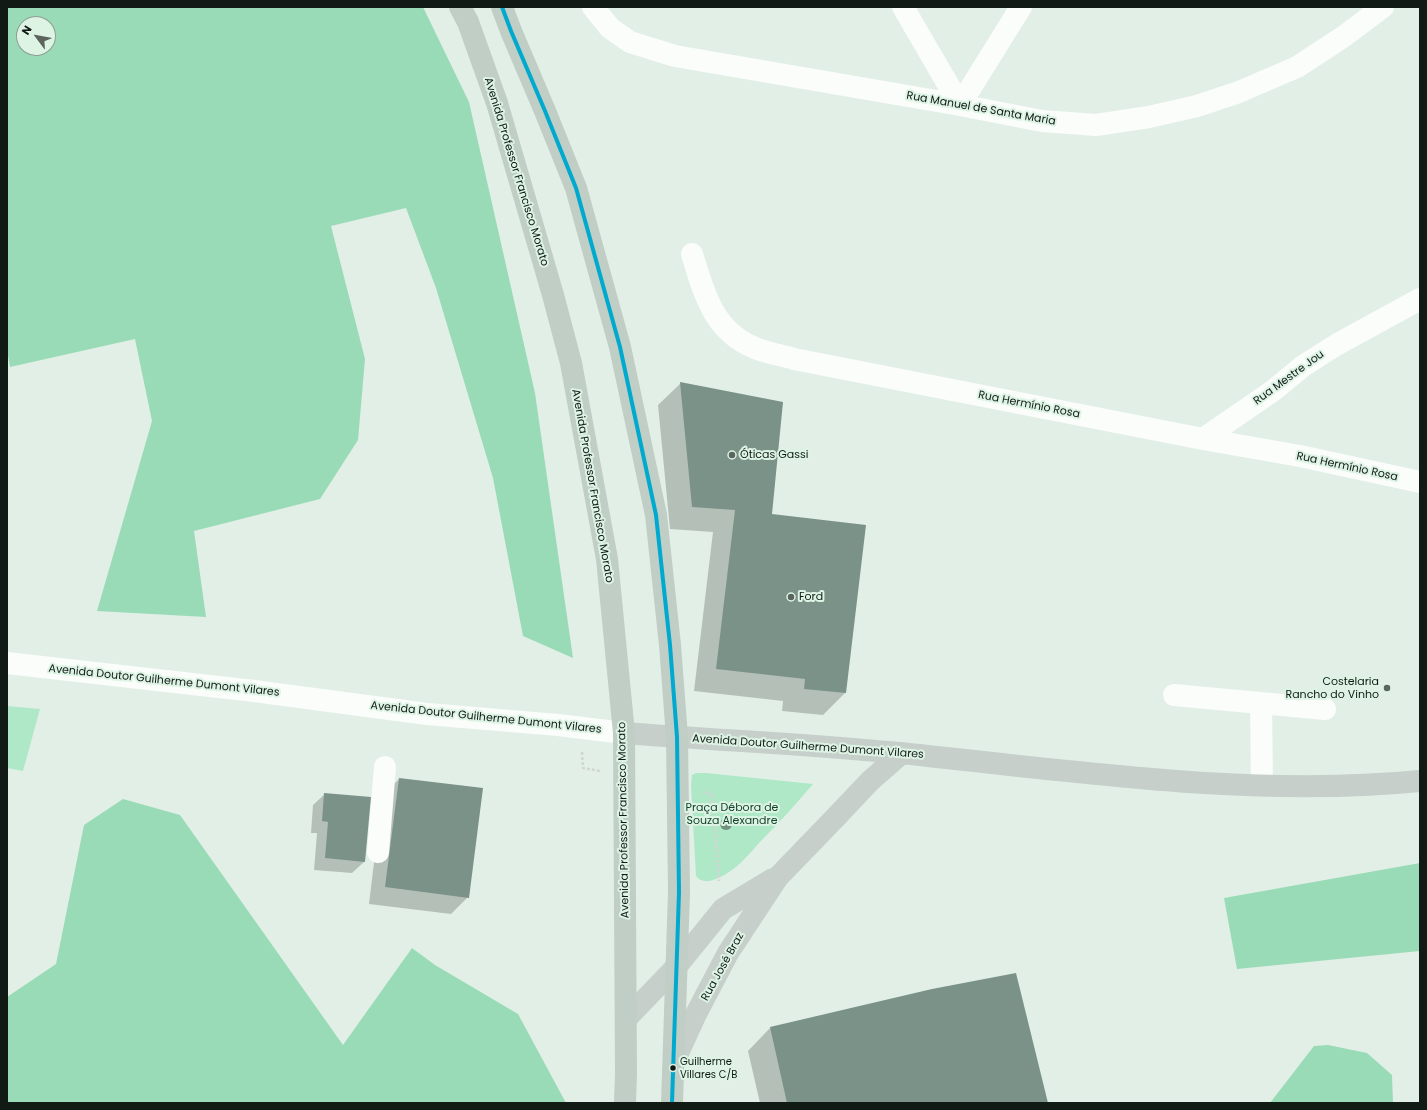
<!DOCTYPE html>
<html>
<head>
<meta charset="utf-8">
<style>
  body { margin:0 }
  #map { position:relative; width:1427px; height:1110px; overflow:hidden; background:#e2efe6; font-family:Poppins,sans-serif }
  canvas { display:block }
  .frame { position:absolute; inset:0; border:8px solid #121a15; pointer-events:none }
  .north { position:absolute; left:16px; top:16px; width:40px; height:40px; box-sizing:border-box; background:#ddf4e5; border:1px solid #8c9d92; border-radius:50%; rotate:302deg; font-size:11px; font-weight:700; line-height:16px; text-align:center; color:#121a15 }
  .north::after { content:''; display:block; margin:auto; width:14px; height:18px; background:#5b655e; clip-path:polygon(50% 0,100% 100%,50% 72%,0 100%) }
</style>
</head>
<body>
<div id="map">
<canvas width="1427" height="1110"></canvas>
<div class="frame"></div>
<div class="north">N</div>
</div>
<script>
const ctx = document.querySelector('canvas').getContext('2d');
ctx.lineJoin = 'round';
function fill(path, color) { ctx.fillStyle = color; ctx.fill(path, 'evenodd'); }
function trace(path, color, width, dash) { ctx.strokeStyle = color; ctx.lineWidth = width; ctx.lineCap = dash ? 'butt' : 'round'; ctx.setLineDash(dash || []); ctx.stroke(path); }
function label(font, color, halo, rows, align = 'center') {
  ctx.font = font + ' Poppins,sans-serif'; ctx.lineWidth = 4; ctx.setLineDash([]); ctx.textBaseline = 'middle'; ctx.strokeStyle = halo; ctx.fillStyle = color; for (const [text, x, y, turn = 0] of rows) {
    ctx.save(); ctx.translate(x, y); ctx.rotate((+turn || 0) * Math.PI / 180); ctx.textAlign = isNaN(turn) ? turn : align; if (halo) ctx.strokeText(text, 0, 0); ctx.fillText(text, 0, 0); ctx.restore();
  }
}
const green = new Path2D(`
  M7 706 40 709 23 771 7 768Z
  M696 773H706L813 784C796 804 778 824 759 843 752 851 744 860 736 867 727 874 705 889 696 876L691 785 692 775Z`);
const forest = new Path2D(`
  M7 7H423L469 102 535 393 573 658 523 636 493 478 436 288 406 208 331 226 365 359 358 440 320 499 194 531 206 617 97 611 152 421 135 339 10 367 7 350ZM24 24H48V48H24Z
  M123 799 180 815 343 1045 412 948 435 965 518 1014 566 1103H7V997L56 964 84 825Z
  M1420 863V951L1237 969 1224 898Z
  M1328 1045 1367 1053 1392 1075 1393 1103H1270L1314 1046Z`);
const shadow = new Path2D(`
  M681 383 771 515 845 693 823 715 782 711 783 701 694 691 713 532 670 529 658 405Z
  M399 779 468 897 451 914 369 904 382 796Z
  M325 794 364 862 352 873 314 870 317 833H311L313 805Z
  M770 1028 1047 1103H760L748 1051Z`);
const building = new Path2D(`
  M680 382 783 402 772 514 866 525 846 693 804 689 805 679 716 669 735 510 692 507Z
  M399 778 483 788 469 898 385 887Z
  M324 793 371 797 365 862 325 858 328 822 322 821Z
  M1016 973 1048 1103H787L770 1027 932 989Z`);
const path = new Path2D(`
  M582 752 583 768 600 771
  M703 792 712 794 719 881`);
const minor = new Path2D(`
  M593 7 610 28 630 42 675 56 960 105 1042 121 1096 125 1149 117 1197 106 1239 92 1297 67 1343 37 1383 7
  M903 7 960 105 1021 7
  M692 254C704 293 713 331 755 348 767 353 781 355 794 359L1203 439 1300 456 1420 482
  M1203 439 1274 390 1303 366 1336 345 1420 299
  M7 663 254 691 427 714 558 725 624 733
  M1174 695 1325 709
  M1261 703 1262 785
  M378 852 385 767`);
const major = new Path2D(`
  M624 733C726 741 827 745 928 756 1091 773 1256 797 1420 781
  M626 1019 676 967 723 909 773 879
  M674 1062 695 1016 728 953 778 877 836 817 870 781 902 753`);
const highway = new Path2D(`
  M460 7 468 22 497 103 553 295 571 363 607 559 624 733 626 1074 625 1103
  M502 7 511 31 545 111 576 188 620 347 656 515 670 645 677 737 679 892 672 1103`);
const bus1 = new Path2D(`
  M502 7 511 31 545 111 576 188 620 347 656 515 670 645 677 737 679 892 672 1103`);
const trees = [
  [726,824]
];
const markers = [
  [732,455,4,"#5b655e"],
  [791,597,4,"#5b655e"],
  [1387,688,4,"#5b655e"],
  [673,1068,3.5,"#121a15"]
];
const busNames = [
  ["Guilherme",680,1062],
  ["Villares C/B",680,1075]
];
const streetNames = [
  ["Rua Manuel de Santa Maria",981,109,10],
  ["Avenida Professor Francisco Morato",516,172,73],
  ["Rua Mestre Jou",1289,378,-36],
  ["Rua Hermínio Rosa",1029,405,11],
  ["Rua Hermínio Rosa",1347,467,12],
  ["Avenida Professor Francisco Morato",592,486,80],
  ["Avenida Doutor Guilherme Dumont Vilares",164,681,6],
  ["Avenida Doutor Guilherme Dumont Vilares",486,718,6],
  ["Avenida Doutor Guilherme Dumont Vilares",808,747,4],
  ["Avenida Professor Francisco Morato",624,820,-91],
  ["Rua José Braz",723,967,-61]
];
const poiNames = [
  ["Óticas Gassi",740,455],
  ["Ford",799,597],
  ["Costelaria",1379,682,"right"],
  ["Rancho do Vinho",1379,695,"right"]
];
const parkNames = [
  ["Praça Débora de",732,808],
  ["Souza Alexandre",732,821]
];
fill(green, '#aee8c7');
fill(forest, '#9adbb7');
fill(shadow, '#0003');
fill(building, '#7a9287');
trace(path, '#d2d6d3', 2.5, [3, 2]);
trace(minor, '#fbfdfb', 22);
trace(major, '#c6cfca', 22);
trace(highway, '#c0cec6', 22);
trace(bus1, '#00a9ce', 4);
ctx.fillStyle = '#71907f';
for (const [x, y] of trees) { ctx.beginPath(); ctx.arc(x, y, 6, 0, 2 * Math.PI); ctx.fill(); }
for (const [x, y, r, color] of markers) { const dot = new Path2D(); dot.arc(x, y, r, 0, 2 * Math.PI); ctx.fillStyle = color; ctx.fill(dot); trace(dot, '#ddf4e5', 1.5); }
label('10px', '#121a15', '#ddf4e5', busNames, 'left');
label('11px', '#121a15', '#ddf4e5', streetNames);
label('11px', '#121a15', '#ddf4e5', poiNames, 'left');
label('11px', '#15422b', '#ddf4e5', parkNames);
</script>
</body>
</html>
